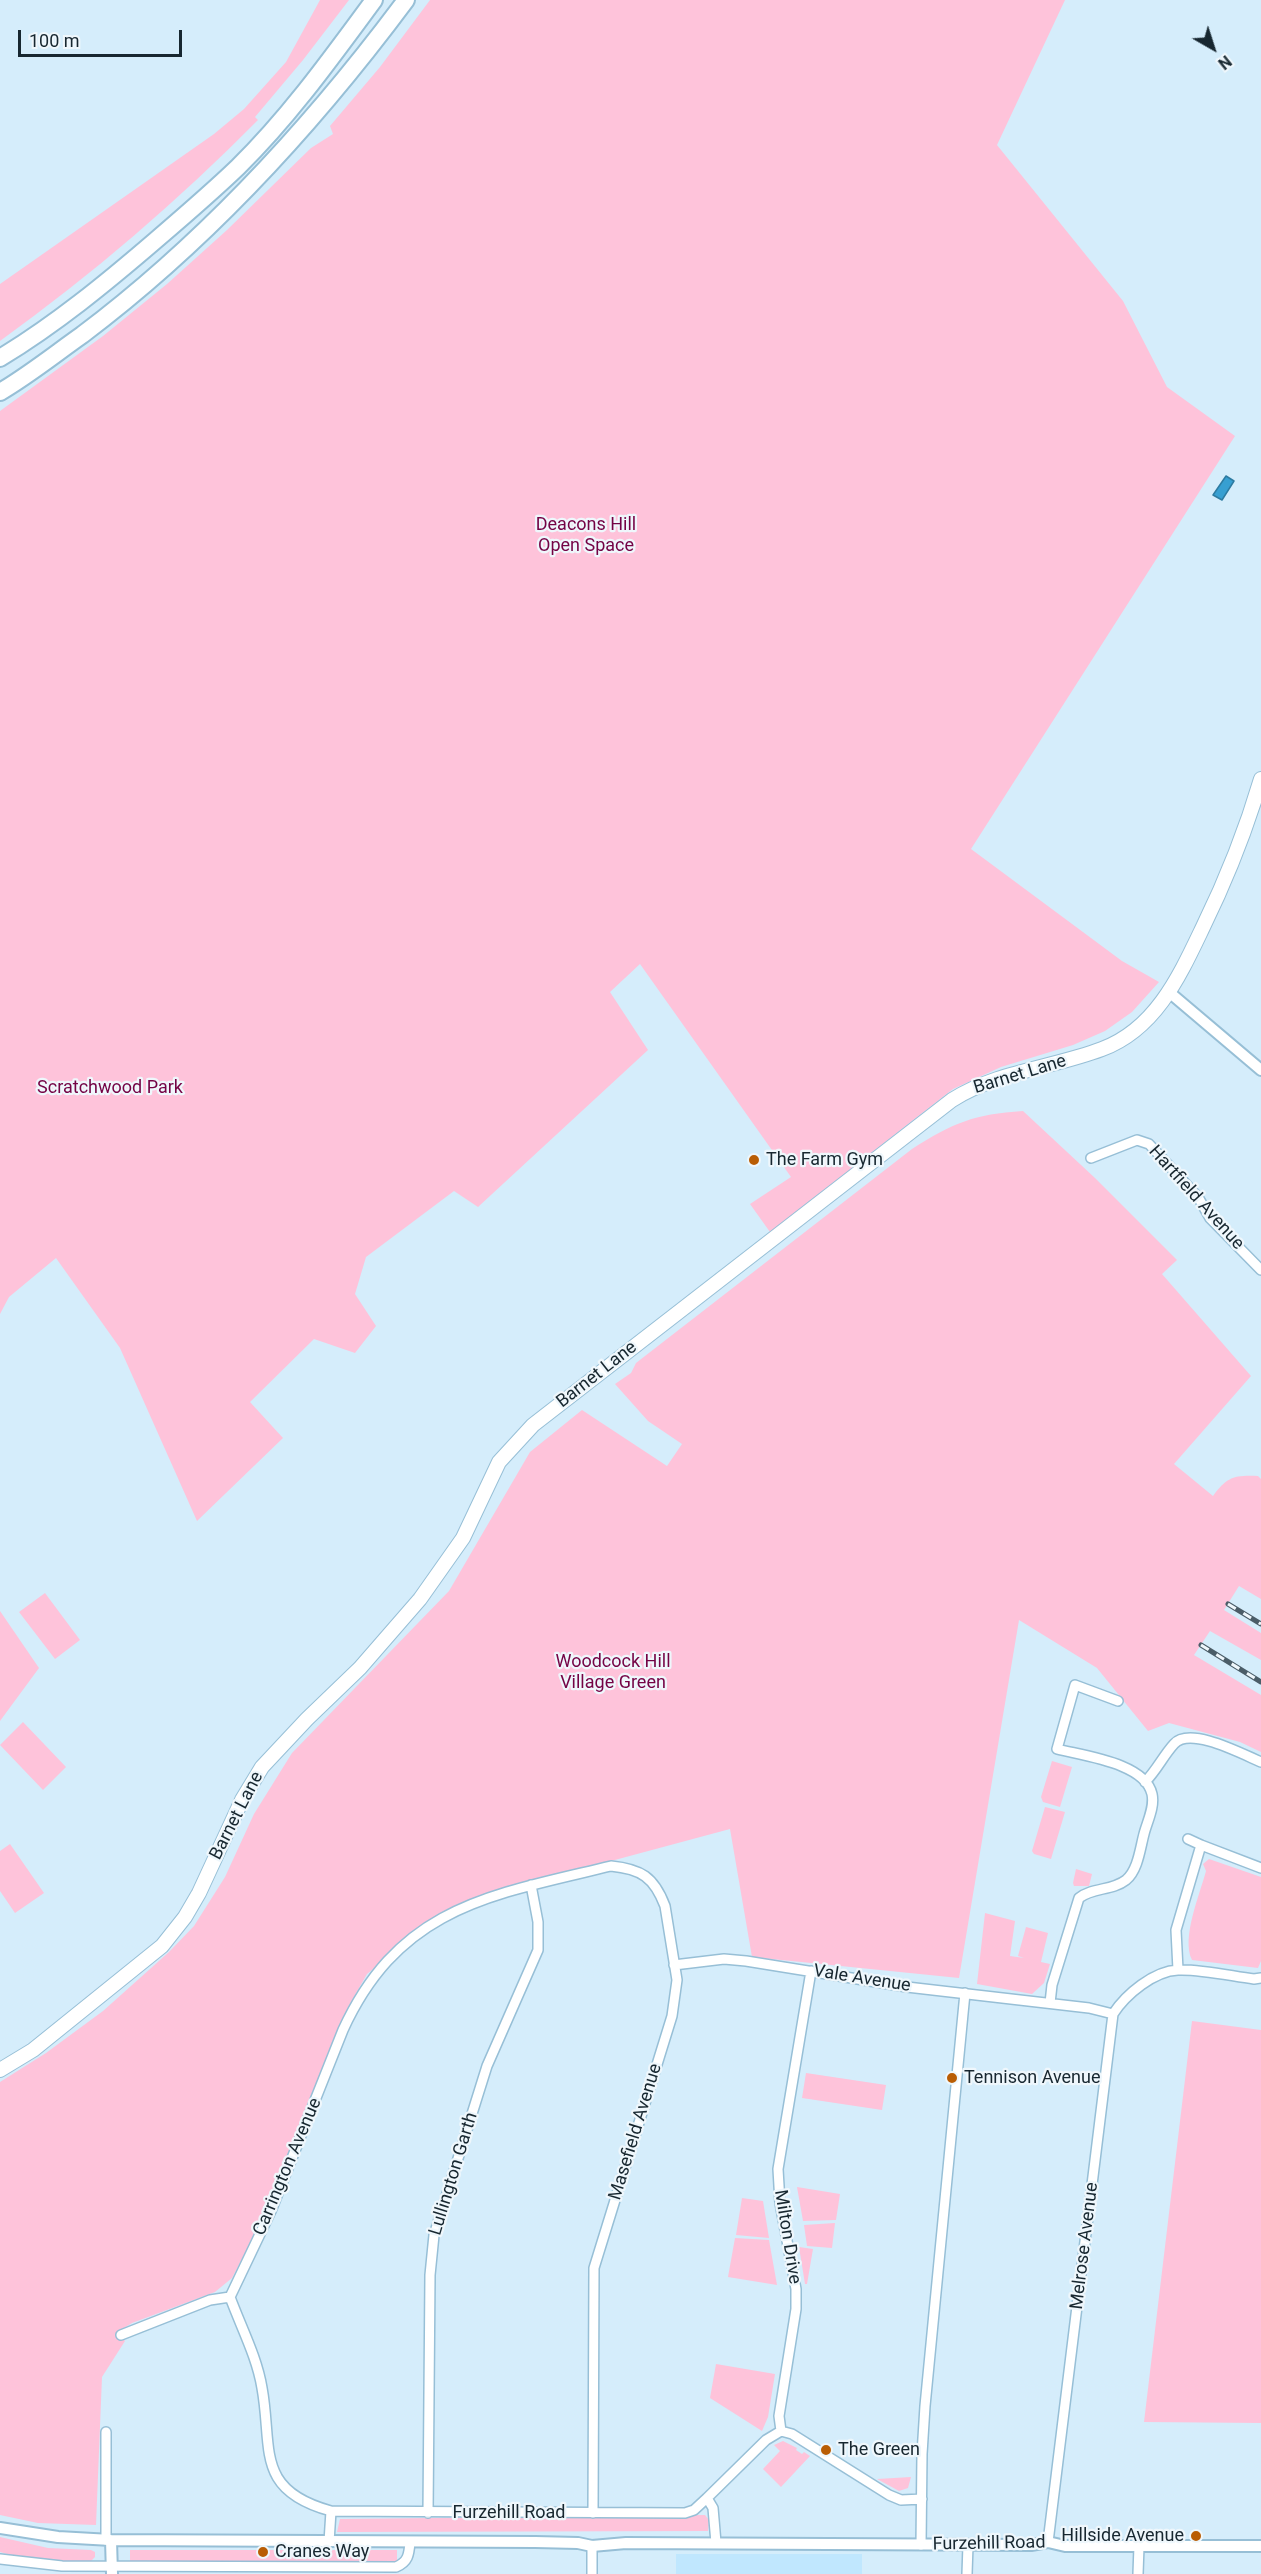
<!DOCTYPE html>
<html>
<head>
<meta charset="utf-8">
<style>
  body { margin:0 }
  #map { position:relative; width:1261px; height:2574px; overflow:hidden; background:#d5edfb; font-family:Roboto,sans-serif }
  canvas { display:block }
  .north { position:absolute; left:1183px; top:18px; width:60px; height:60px; -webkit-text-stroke:4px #eff7fc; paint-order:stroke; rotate:141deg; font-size:16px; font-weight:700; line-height:24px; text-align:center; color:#172730 }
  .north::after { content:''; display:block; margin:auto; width:21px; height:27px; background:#172730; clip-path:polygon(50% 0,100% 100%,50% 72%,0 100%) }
  .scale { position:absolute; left:18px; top:30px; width:164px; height:27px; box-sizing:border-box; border:3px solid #172730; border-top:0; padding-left:8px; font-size:18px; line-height:21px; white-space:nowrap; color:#172730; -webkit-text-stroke:4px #eff7fc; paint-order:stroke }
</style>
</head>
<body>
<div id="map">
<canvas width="1261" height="2574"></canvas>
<div class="north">N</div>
<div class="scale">100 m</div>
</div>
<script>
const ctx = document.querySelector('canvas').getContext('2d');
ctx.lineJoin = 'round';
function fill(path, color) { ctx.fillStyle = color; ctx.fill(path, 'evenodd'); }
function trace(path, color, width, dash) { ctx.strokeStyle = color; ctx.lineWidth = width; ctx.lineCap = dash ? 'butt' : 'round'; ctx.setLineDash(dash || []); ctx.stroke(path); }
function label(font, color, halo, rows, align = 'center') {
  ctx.font = font + ' Roboto,sans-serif'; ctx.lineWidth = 4.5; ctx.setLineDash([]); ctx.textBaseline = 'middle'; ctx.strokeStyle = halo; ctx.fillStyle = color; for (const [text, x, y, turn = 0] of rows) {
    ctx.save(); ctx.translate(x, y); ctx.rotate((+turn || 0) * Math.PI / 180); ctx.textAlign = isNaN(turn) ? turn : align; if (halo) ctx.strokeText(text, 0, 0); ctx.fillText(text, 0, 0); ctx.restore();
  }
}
const built = new Path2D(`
  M676 2554H862V2574H676Z`);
const green = new Path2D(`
  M320 0H349L303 60 255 117 258 120C178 201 93 274 0 341V284L214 134 244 109 286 62Z
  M430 0H1065L997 145 1123 301 1167 387 1235 436 971 849 1122 961 1159 982 1132 1012 1105 1031 1073 1045 1001 1067 953 1089 770 1232 750 1204 791 1177 640 964 610 992 648 1050 478 1207 454 1191 366 1257 355 1294 376 1326 355 1353 314 1339 250 1402 283 1438 197 1521 120 1348 56 1258 9 1297 0 1314V411L103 336 167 284 227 230 311 148 333 134 330 126 380 67Z
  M1023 1111 1095 1178 1177 1260 1162 1274 1251 1376 1174 1464 1213 1496C1227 1477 1234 1475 1258 1476L1261 1479V1599L1239 1586 1224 1610 1261 1633V1660L1210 1631 1194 1655 1261 1695V1752L1240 1742 1169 1723 1148 1731 1097 1668 1019 1620 959 1978 752 1957 730 1829 481 1896 446 1910 367 1974 347 2009 263 2219 232 2278 215 2292 132 2323 117 2332 125 2341 102 2377 96 2525 38 2523 0 2515V2082L46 2053 103 2011 169 1952 194 1926 225 1877 254 1814 292 1753 449 1591 530 1452 582 1410 667 1466 682 1444 648 1421 615 1384 631 1373 636 1363 912 1149C953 1123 974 1114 1023 1111Z
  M45 1593 80 1640 55 1659 19 1612Z
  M0 1611 39 1668 0 1721Z
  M23 1722 66 1767 43 1790 0 1745Z
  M1052 1761 1072 1767 1060 1807 1043 1802 1041 1797Z
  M1045 1807 1065 1812 1051 1859 1034 1854 1032 1851Z
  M10 1844 44 1893 15 1913 0 1891V1851Z
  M1209 1859 1261 1877V1961L1258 1968 1192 1960C1181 1938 1200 1894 1206 1871L1203 1864Z
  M1076 1869 1092 1874 1089 1886H1074L1073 1883Z
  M985 1913 1015 1921 1010 1956 1024 1958 1018 1956 1026 1927 1048 1933 1041 1962 1050 1964 1044 1983 1032 1994 977 1984Z
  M1192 2021 1261 2030V2423L1144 2422Z
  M806 2073 886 2085 882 2110 802 2098Z
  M797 2187 840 2194 836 2220 803 2221Z
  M742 2198 763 2201 769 2238 736 2235Z
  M835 2223 832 2248 807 2246 804 2225Z
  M735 2238 769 2240 777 2285 728 2277Z
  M799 2247 813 2249 807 2284H805Z
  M716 2364 775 2374 768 2417 762 2431 710 2398Z
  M783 2441 797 2448 796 2450 802 2454 804 2452 810 2456 781 2487 763 2469 780 2451 774 2445Z
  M911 2477 908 2488 899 2491 877 2479Z
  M705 2515 709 2520 708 2531 337 2532 340 2519Z
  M0 2537 48 2548 91 2550 95 2552V2557L91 2561C61 2564 28 2561 0 2552Z
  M130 2550H397V2562H130Z`);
const water = new Path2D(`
  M1226 476 1234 481 1222 500 1213 495Z`);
const minor = new Path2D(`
  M1091 1158 1137 1140 1149 1144 1198 1197 1210 1218 1261 1270
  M1145 1782C1157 1770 1163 1756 1174 1744 1190 1726 1242 1754 1261 1762
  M1188 1839 1201 1845
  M674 1965 724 1959 746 1961 907 1987 1089 2008 1113 2014
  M1178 1970 1176 1930 1201 1845 1261 1868
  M1050 2003 1052 1985 1079 1898C1093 1887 1112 1891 1126 1880 1138 1870 1140 1849 1144 1834 1147 1822 1155 1807 1152 1794 1145 1763 1084 1756 1057 1749L1075 1685 1118 1701
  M121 2335 210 2300 230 2297
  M781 2431 779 2416 796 2309V2289L780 2203 778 2169 811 1971
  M106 2432V2540
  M707 2498 766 2440 781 2431 792 2434 889 2495 901 2500 922 2499
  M428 2513 430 2275 434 2235 487 2066 538 1950V1922L531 1885
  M593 2513 594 2268 672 2016 677 1980 665 1906C654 1877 641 1869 611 1866 491 1895 400 1906 343 2030L271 2211 230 2297C241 2327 257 2357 262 2388 273 2448 254 2490 331 2511L685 2513 694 2510 707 2498 713 2508 716 2543
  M329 2542 331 2511
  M1048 2542 1113 2014C1126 1994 1154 1971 1178 1970 1201 1969 1231 1976 1254 1979L1261 1978
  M921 2545 922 2454 925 2406 965 1993
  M592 2546V2574
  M0 2559 62 2566 396 2567C408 2562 409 2555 410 2542
  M967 2574 968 2545
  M1138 2574 1139 2546`);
const tertiary = new Path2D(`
  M1169 992 1261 1070
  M0 2528 58 2537 111 2540 535 2542 578 2543 592 2546 626 2543 1031 2545 1048 2542 1065 2546H1261
  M111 2540 112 2574`);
const primary = new Path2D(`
  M0 2070 33 2050 162 1946 185 1917 199 1893 242 1800 262 1767 307 1719 360 1668 420 1599 463 1538 499 1462 533 1425 952 1100C998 1071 1052 1068 1102 1049 1156 1029 1180 975 1203 927 1227 878 1246 830 1261 779`);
const motorway = new Path2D(`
  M0 358C56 324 106 283 156 240 184 216 212 192 238 167 289 117 332 57 374 0
  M0 392C29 375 55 354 82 335 207 241 313 125 406 0`);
const rail = new Path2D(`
  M1228 1604 1261 1624
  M1201 1645 1261 1682`);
const markers = [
  [754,1160,6,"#b95d04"],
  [952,2078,6,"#b95d04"],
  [826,2450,6,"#b95d04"],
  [1196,2536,6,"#b95d04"],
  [263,2552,6,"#b95d04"]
];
const parkNames = [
  ["Deacons Hill",586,525],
  ["Open Space",586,546],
  ["Scratchwood Park",110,1088],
  ["Woodcock Hill",613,1662],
  ["Village Green",613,1683]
];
const streetNames = [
  ["Barnet Lane",1020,1075,-17],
  ["Hartfield Avenue",1196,1198,48],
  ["Barnet Lane",597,1375,-38],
  ["Barnet Lane",237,1816,-63],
  ["Vale Avenue",862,1979,9],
  ["Masefield Avenue",636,2132,-73],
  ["Carrington Avenue",288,2167,-67],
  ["Lullington Garth",454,2174,-73],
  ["Milton Drive",787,2237,81],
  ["Melrose Avenue",1085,2246,-83],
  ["Furzehill Road",509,2513],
  ["Furzehill Road",989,2544,-1]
];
const poiNames = [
  ["The Farm Gym",766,1160],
  ["Tennison Avenue",964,2078],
  ["The Green",838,2450],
  ["Hillside Avenue",1184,2536,"right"],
  ["Cranes Way",275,2552]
];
fill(built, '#c0e7fe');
fill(green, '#fec3da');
fill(water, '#379fd1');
trace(water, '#2d7ba1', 1.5);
trace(minor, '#97bfd6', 12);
trace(tertiary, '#97bfd6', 14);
trace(primary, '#97bfd6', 16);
trace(motorway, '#97bfd6', 20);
trace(minor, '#fff', 9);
trace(tertiary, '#fff', 10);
trace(primary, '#fff', 14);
trace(motorway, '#fff', 16);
trace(rail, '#4b5d68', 5);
trace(rail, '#eff7fc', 3, [9]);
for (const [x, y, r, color] of markers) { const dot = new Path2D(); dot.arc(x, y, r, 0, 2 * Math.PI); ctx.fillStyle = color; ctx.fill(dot); trace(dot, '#eff7fc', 2); }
label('18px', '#740345', '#eff7fc', parkNames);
label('18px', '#172730', '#eff7fc', streetNames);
label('18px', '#172730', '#eff7fc', poiNames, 'left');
</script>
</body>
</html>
